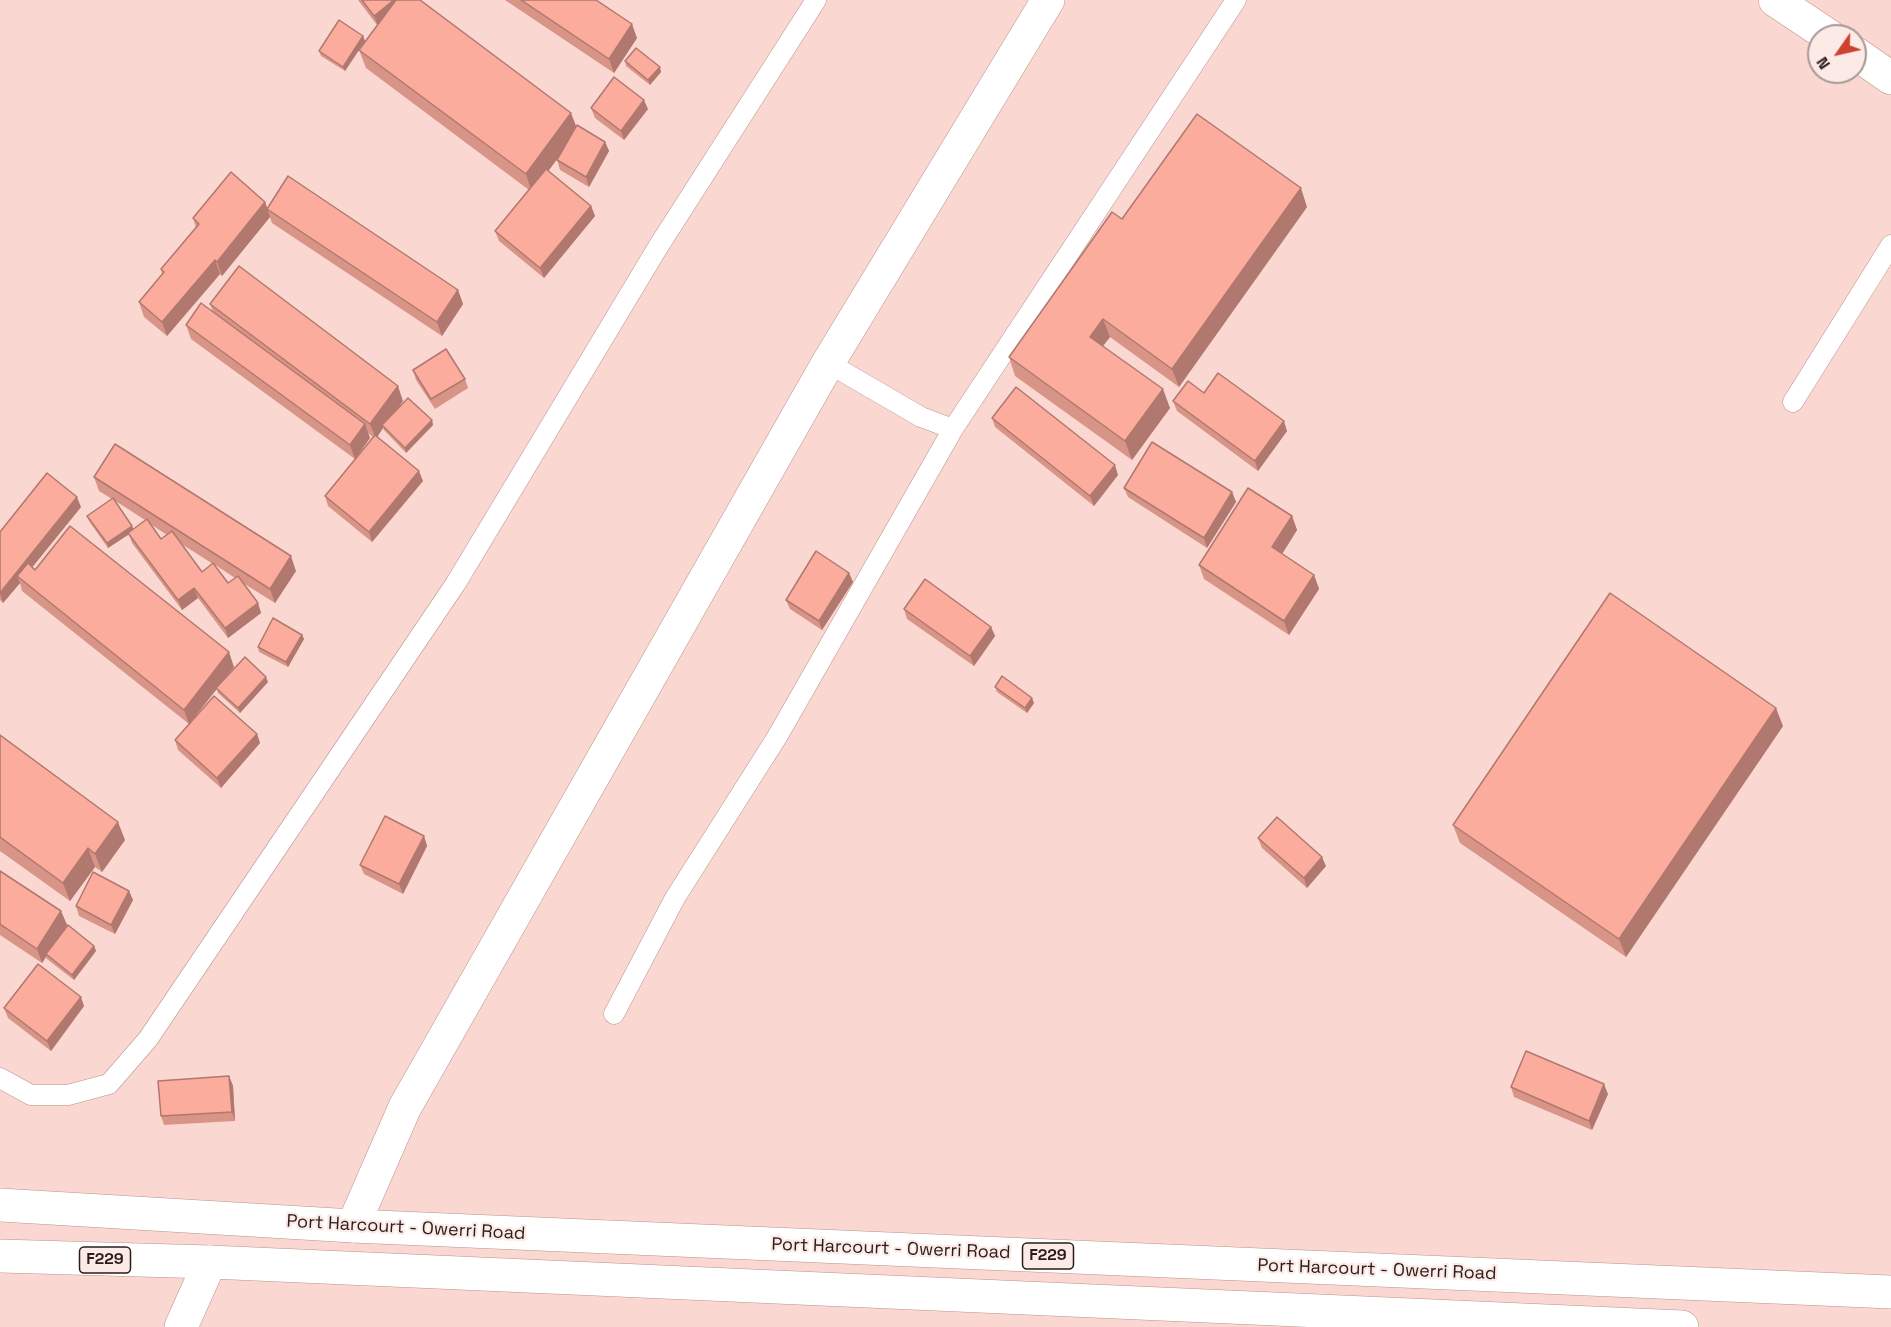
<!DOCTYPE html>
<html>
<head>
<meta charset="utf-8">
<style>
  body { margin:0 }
  #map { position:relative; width:1891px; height:1327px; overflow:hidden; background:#fad8d1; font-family:"Space Grotesk",sans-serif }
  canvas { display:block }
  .north { position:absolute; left:1807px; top:24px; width:60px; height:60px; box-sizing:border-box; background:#fbeae6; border:2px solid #a89894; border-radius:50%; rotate:236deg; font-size:16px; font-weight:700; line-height:24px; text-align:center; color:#2b1c19 }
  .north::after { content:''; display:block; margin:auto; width:21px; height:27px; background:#ce422d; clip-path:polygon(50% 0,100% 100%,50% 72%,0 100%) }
</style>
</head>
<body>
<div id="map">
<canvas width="1891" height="1327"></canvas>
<div class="north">N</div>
</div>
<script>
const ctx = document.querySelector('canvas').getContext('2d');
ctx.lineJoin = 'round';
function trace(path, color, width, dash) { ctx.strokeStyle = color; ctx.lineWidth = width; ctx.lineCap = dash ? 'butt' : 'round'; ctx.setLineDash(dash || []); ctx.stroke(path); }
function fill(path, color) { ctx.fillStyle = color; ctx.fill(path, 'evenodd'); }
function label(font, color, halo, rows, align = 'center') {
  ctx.font = font + ' "Space Grotesk",sans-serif'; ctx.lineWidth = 4.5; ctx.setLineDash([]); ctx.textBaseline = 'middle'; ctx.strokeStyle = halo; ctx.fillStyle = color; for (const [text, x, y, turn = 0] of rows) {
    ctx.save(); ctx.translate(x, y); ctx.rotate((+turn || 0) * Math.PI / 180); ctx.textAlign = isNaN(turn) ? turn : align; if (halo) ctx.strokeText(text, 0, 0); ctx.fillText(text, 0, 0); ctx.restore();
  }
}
const lane = new Path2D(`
  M828 363 921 417 953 429 1236 0
  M1793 402 1891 245
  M614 1014 675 898 777 737 953 429
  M0 1078 31 1095H68L109 1084 148 1039 456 583 658 247 816 0`);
const street = new Path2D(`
  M353 1226 405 1107 828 363 1048 0
  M181 1327 210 1262`);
const secondary = new Path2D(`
  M1775 0 1829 36
  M1855 53 1891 78`);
const primary = new Path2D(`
  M0 1205 353 1226 1891 1292
  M0 1256 210 1262 1682 1327`);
const wall = new Path2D(`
  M358 0H420L576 127 605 142 609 151 589 187 560 170 557 159 548 171 591 206 595 216 544 278 499 241 495 231 529 190 366 68 359 50 377 25Z
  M505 0H596L637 38 614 73Z
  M363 36 365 41 345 71 321 56 319 51Z
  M625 61 661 72 650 85 626 66Z
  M591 108 648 109 624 140 595 118Z
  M265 202 267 207 458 290 463 304 442 336 272 223 270 217 222 276 220 274 167 336 144 317 139 302 162 274 161 269 196 228 193 218Z
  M1307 207 1179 387 1110 337 1103 346 1170 408 1132 460 1015 376 1009 357 1122 219Z
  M210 304 403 401 396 411 432 420 433 425 406 453 384 430 383 428 377 437 423 481 372 542 328 506 325 496 373 437 368 433 370 438 355 459 191 339 186 325 213 312Z
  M413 370 465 379 468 388 435 409 416 380Z
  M1204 393 1287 431 1258 471 1177 411 1173 401Z
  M992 418 1118 475 1094 506 995 427Z
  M94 477 296 571 275 603 243 583 258 603 261 613 228 638 198 598 182 610 132 543 129 534 108 548 89 521 87 516 112 499 99 491ZM114 500 145 520 133 530 132 526ZM149 523 167 535 161 539ZM180 543 213 564 202 572ZM214 564 235 578 228 583Z
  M1124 488 1232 492 1236 502 1207 548 1128 497Z
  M81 507 32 567 35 570 234 667 225 678 268 682 240 713 218 693 217 689 190 723 257 734 260 743 221 788 178 750 175 740 189 724 22 591 20 583 3 603 0 600V532Z
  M1292 516 1297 530 1282 554 1314 575 1319 589 1289 635 1204 579 1199 565Z
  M849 573 853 582 822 630 790 609 786 600Z
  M904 609 991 627 995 636 974 666 907 619Z
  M302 635 304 639 288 667 259 652 258 647Z
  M995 687 1034 703 1027 713 997 692Z
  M1783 726 1626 957 1460 843 1453 825Z
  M0 735 125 840 102 872 95 867 70 901 0 851Z
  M424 836 427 846 403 894 364 874 360 865Z
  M1258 838 1326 866 1307 888 1262 848Z
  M0 871 61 911 67 925 61 935 94 946 96 951 74 980 47 959 46 957 42 963 0 935Z
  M129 891 133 900 115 934 79 916 76 906Z
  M84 1006 51 1051 8 1018 4 1008Z
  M229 1076 233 1086 235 1121 164 1125 161 1116Z
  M1511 1087 1608 1094 1592 1130 1514 1097Z`);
const shadedWall = new Path2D(`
  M394 0H410L378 26 374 16Z
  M632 24 637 38 614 73 609 59Z
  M363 36 365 41 345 71 343 67Z
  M660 67 661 72 650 85 648 80Z
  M644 100 648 109 624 140 621 131Z
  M571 113 578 131 532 193 526 174Z
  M605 142 609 151 589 187 586 177Z
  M1301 188 1307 207 1179 387 1172 369Z
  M265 202 270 217 222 276 217 262Z
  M591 206 595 216 544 278 540 268Z
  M215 260 220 274 167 336 162 322Z
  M458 290 463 304 442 336 437 322Z
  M1103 319 1110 337 1096 355 1090 337Z
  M398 386 403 401 384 427 382 425 383 428 376 439 370 424Z
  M1163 389 1170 408 1132 460 1125 441Z
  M432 420 433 425 406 453 405 448Z
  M1284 421 1287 431 1258 471 1255 461Z
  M365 424 370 438 355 459 350 445Z
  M1115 465 1118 475 1094 506 1090 496Z
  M419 471 423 481 372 542 369 532Z
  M1232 492 1236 502 1207 548 1204 538Z
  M77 497 81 507 22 580 17 576 20 583 3 603 0 593Z
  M1292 516 1297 530 1277 562 1272 547Z
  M132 526 134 531 108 548 107 543Z
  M291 556 296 571 275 603 270 589Z
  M849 573 853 582 822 630 819 621Z
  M1314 575 1319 589 1289 635 1284 621Z
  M194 588 198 598 182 610 178 600Z
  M258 603 261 613 228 638 225 628Z
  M991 627 995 636 974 666 970 656Z
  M302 635 304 639 288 667 286 662Z
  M229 652 234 667 189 724 184 710Z
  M266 677 268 682 240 713 238 708Z
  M1032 698 1034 703 1027 713 1025 708Z
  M1776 708 1783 726 1626 957 1619 939Z
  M257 734 260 743 221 788 217 778Z
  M118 822 125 840 102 872 95 854Z
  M424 836 427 846 403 894 399 884Z
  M88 848 95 867 70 901 63 883Z
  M1322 857 1326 866 1307 888 1304 878Z
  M129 891 133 900 115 934 111 925Z
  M61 911 67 925 47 956 46 954V957L42 963 37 949Z
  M94 946 96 951 74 980 72 975Z
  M81 997 84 1006 51 1051 47 1041Z
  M229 1076 233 1086 235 1121 232 1112Z
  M1604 1084 1608 1094 1592 1130 1589 1121Z`);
const building = new Path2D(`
  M362 0H394L374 16Z
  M396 0H420L571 113 526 174 359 50Z
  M521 0H596L632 24 609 59Z
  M339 20 363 36 343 67 319 51Z
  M636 48 660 67 648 80 625 61Z
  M614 77 644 100 621 131 591 108Z
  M1197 114 1301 188 1172 369 1103 319 1090 337 1163 389 1125 441 1009 357 1112 212 1122 219Z
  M577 125 605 142 586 177 557 160Z
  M546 169 591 206 540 268 495 231Z
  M231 172 265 202 217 262 215 260 162 322 139 302 164 272 161 269 199 224 193 218Z
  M288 176 458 290 437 322 267 209Z
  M239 266 398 386 370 424 210 304Z
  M201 303 365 424 350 445 186 325Z
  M446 349 465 379 431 399 413 370Z
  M1218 373 1284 421 1255 461 1173 401 1188 381 1204 393Z
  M1016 387 1115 465 1090 496 992 418Z
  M408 398 432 420 405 448 382 425Z
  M375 435 419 471 369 532 325 496Z
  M1152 442 1232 492 1204 538 1124 488Z
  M115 444 291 556 270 589 94 477Z
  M47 473 77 497 0 593V532Z
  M1248 488 1292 516 1272 547 1314 575 1284 621 1199 565Z
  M113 498 132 526 107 543 87 516Z
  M147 519 161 539 172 531 202 572 213 563 228 583 238 576 258 603 225 628 194 588 178 600 128 533Z
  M70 526 229 652 184 710 17 576 28 563 35 570Z
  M816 551 849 573 819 621 786 600Z
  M925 579 991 627 970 656 904 609Z
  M1610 593 1776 708 1619 939 1453 825Z
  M273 618 302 635 286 662 258 647Z
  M245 657 266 677 238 708 216 688Z
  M1002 676 1032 698 1025 708 995 687Z
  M214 696 257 734 217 778 175 740Z
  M0 735 118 822 95 854 88 848 63 883 0 837Z
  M385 816 424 836 399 884 360 865Z
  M1277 817 1322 857 1304 878 1258 838Z
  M0 871 61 911 37 949 0 924Z
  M93 872 129 891 111 925 76 906Z
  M68 925 94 946 72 975 46 954Z
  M38 964 81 997 47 1041 4 1008Z
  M1526 1051 1604 1084 1589 1121 1511 1087Z
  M229 1076 232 1112 161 1116 158 1081Z`);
const shields = [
  [1048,1256,51],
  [105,1260,51]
];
const shieldNames = [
  ["F229",1048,1256],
  ["F229",105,1260]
];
const streetNames = [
  ["Port Harcourt - Owerri Road",406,1228,3],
  ["Port Harcourt - Owerri Road",891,1249,2],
  ["Port Harcourt - Owerri Road",1377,1270,2]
];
trace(lane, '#b9928b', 21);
trace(street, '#b9928b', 34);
trace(secondary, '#b9928b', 34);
trace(primary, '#b9928b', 34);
trace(lane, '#fff', 20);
trace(street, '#fff', 33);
trace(secondary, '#fff', 33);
trace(primary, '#fff', 33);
fill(wall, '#d89487');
fill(shadedWall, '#b0786e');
fill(building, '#fbac9d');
trace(building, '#b0786e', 1.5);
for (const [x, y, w] of shields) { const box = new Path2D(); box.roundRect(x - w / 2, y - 13, w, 26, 4.5); ctx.fillStyle = '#fbeae6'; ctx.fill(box); trace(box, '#2b1c19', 1.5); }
label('bold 16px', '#2b1c19', null, shieldNames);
label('18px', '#2b1c19', '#fbeae6', streetNames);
</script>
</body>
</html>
